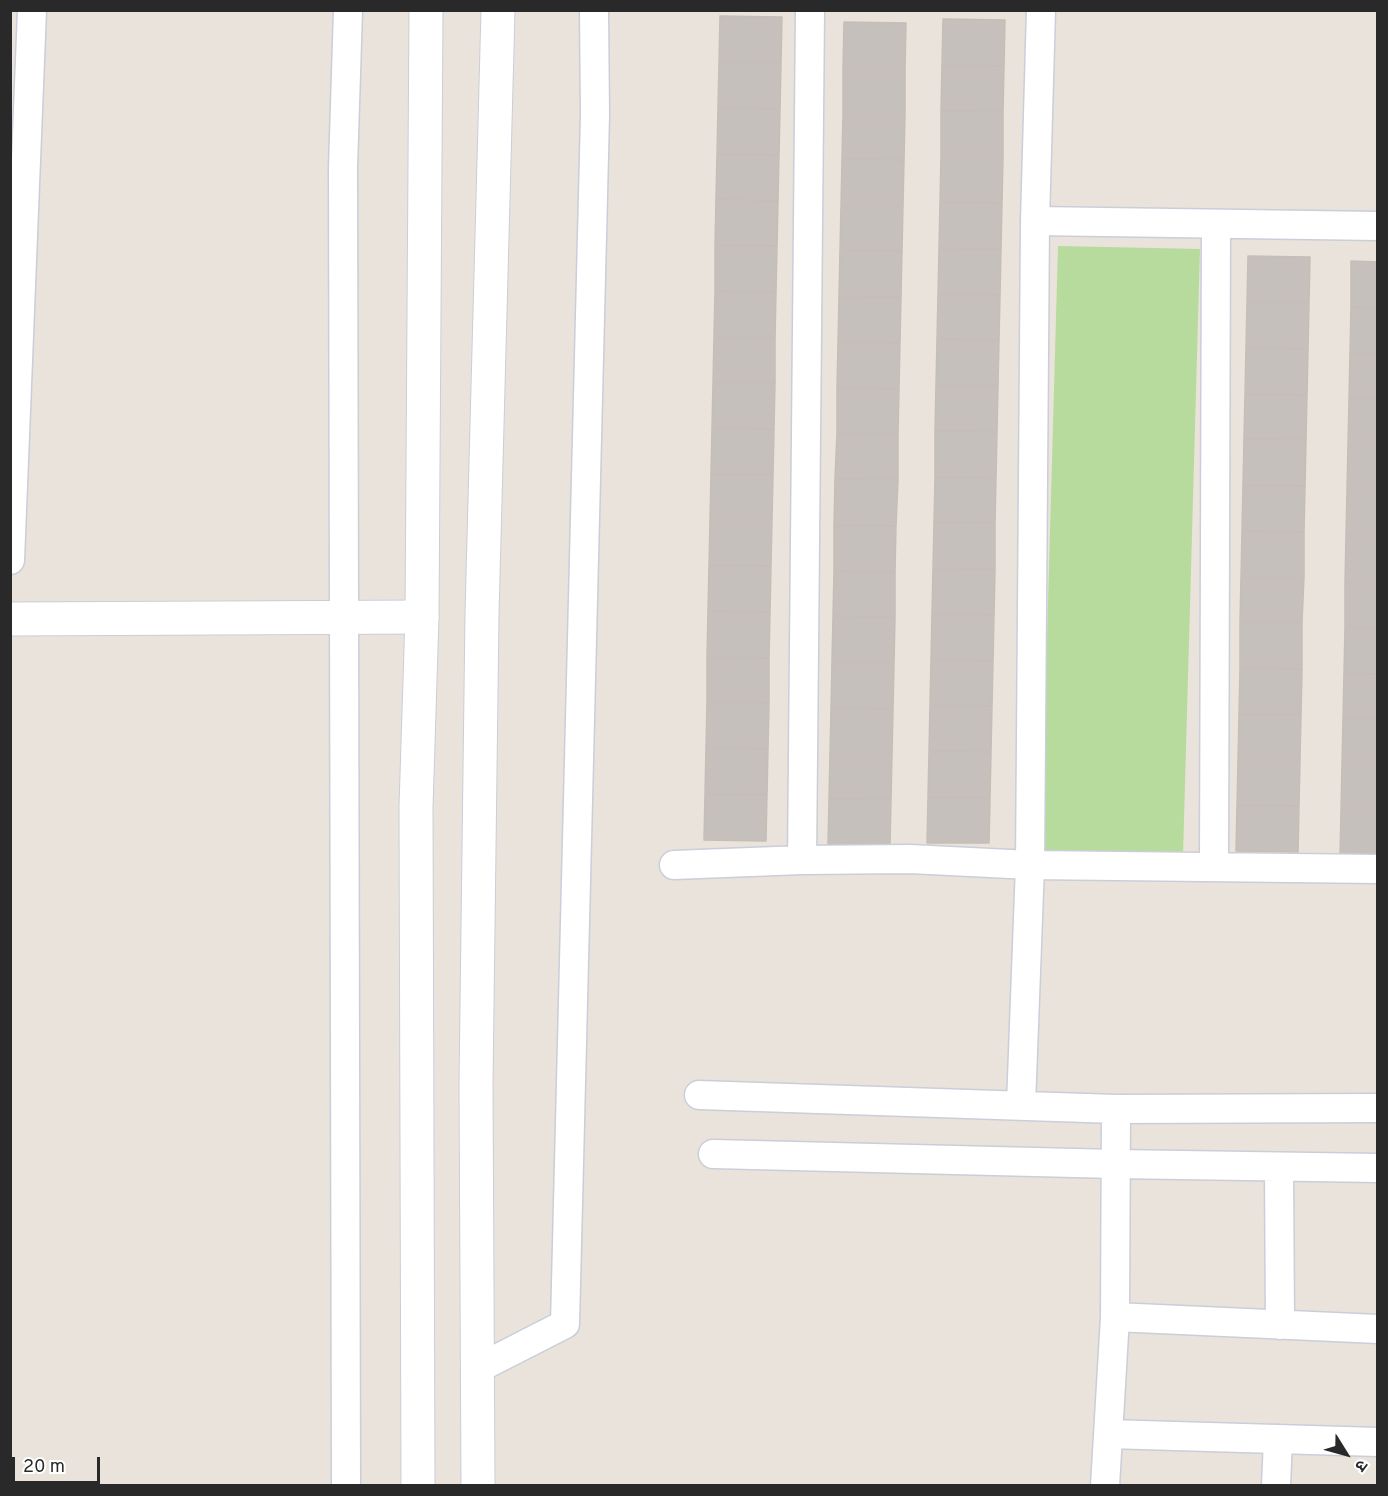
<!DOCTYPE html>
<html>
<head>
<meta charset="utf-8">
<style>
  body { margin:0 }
  #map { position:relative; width:1388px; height:1496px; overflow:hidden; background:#eae3dc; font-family:Overpass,"Noto Sans Devanagari",sans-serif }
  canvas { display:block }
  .frame { position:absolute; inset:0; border:12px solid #292929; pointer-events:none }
  .north { position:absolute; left:1316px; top:1424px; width:60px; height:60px; -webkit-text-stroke:4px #fff; paint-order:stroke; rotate:127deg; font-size:16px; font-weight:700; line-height:24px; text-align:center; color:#292929 }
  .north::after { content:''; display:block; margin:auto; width:21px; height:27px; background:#292929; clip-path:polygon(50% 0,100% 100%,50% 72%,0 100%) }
  .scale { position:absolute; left:12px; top:1457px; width:88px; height:27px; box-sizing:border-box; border:3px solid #292929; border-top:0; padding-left:8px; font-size:18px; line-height:21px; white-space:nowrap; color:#292929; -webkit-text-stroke:4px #fff; paint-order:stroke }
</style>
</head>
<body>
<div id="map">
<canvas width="1388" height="1496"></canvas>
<div class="frame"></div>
<div class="north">उ</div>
<div class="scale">20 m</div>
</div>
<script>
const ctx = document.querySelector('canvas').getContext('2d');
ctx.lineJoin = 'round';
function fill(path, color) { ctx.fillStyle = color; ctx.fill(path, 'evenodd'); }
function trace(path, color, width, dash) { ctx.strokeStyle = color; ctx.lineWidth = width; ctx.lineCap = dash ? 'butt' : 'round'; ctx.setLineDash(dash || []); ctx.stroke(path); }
const green = new Path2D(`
  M1058 246 1200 249 1183 855 1041 852Z`);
const building = new Path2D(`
  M720 16 782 17 781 63 719 62Z
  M943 19 1005 20 1004 66 942 65Z
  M844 22 906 23 905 68H843Z
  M719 62 781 63 780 109 718 108Z
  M942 65 1004 66 1003 112 941 111Z
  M843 68H905V114H843Z
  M718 108 780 109 779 155 717 154Z
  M941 111 1003 112V157H941Z
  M843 114H905L904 160 842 159Z
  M717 154 779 155 778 201 716 199Z
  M941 157H1003L1002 203 940 202Z
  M842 159 904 160 903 205H841Z
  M716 199 778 201 777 246 715 245Z
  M940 202 1002 203 1001 249 939 248Z
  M841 205H903L902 251 840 250Z
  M715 245 777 246 776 292 715 291Z
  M939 248 1001 249 1000 295 938 294Z
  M840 250 902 251 901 297 839 296Z
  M1248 256 1310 257 1309 303 1247 302Z
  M1351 261 1378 262V308L1351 307Z
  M715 291 776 292 775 338 714 337Z
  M938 294 1000 295 999 340 937 339Z
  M839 296 901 297 900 343 838 342Z
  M1247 302 1309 303 1308 349 1246 348Z
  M1351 307 1378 308V353H1350Z
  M714 337 775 338V383L713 382Z
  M937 339 999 340 998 386 936 385Z
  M838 342 900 343 899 389 837 388Z
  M1246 348 1308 349 1307 395 1245 394Z
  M1350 353H1378V399H1349Z
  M713 382 775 383 774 429 712 428Z
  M936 385 998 386 997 432 935 431Z
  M837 388 899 389 898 434 837 433Z
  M1245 394 1307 395 1306 440 1244 439Z
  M1349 399H1378V445H1348Z
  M712 428 774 429 773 475 711 474Z
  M935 431 997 432 996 478 935 477Z
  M837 433 898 434V480L835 479Z
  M1244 439 1306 440 1305 486 1243 485Z
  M1348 445H1378V491H1347Z
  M711 474 773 475 772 520H710Z
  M935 477 996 478 995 523 934 522Z
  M835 479 898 480 896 526 834 525Z
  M1243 485 1305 486 1304 532 1242 531Z
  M1347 491H1378V536H1346Z
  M710 520H772L771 566 709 565Z
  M934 522 995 523V569L933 568Z
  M834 525 896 526 895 572 834 571Z
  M1242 531 1304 532V577H1241Z
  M1346 536H1378V582H1345Z
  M709 565 771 566 770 612 708 611Z
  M933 568 995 569 994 615 932 614Z
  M834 571 895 572V617L833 616Z
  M1241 577H1304L1302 623 1240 622Z
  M1345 582H1378V628L1345 627Z
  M708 611 770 612 769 658 707 657Z
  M932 614 994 615 993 661 931 660Z
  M833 616 895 617 894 663 832 662Z
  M1240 622 1302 623V669L1240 668Z
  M1345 627 1378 628V674L1344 673Z
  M707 657 769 658V703L707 702Z
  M931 660 993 661 992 706 930 705Z
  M832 662 894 663 893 709 831 708Z
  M1240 668 1302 669 1301 715 1239 714Z
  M1344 673 1378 674V719H1343Z
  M707 702 769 703 768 749 706 748Z
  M930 705 992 706 991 752 929 751Z
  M831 708 893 709 892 754H830Z
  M1239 714 1301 715 1300 760H1238Z
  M1343 719H1378V765H1342Z
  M706 748 768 749 767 795 705 794Z
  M929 751 991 752 990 798 928 797Z
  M830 754H892L891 800 829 799Z
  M1238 760H1300L1299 806 1237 805Z
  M1342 765H1378V811H1341Z
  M705 794 767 795 766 841 704 840Z
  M928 797 990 798 989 843H927Z
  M829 799 891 800 890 846 828 845Z
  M1237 805 1299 806 1298 852 1236 851Z
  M1341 811H1378V857L1340 856Z`);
const minor = new Path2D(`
  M1035 221 1378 226
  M10 560 32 10
  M802 860 810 10
  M674 865 802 860 910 859 1030 865 1378 869
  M1214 866 1216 224
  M699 1095 1116 1109 1378 1108
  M1021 1105 1030 865 1035 221 1041 10
  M713 1154 1115 1164 1378 1168
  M1279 1167 1280 1325
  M1115 1317 1378 1329
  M477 1369 565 1324 595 115 594 10
  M1108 1434 1378 1442
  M346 1486 343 168 348 10
  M1105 1486 1115 1317 1116 1109
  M1276 1486 1278 1439`);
const tertiary = new Path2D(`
  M10 619 422 617`);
const secondary = new Path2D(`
  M418 1486 416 807 422 617 426 10
  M478 1486 476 1084 482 614 498 10`);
fill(green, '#b7db9d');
fill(building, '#c5c0bb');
trace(building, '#c5beb6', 1.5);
trace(minor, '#caced9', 31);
trace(tertiary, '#caced9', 35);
trace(secondary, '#caced9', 35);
trace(minor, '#fff', 28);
trace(tertiary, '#fff', 33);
trace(secondary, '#fff', 33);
</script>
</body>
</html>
